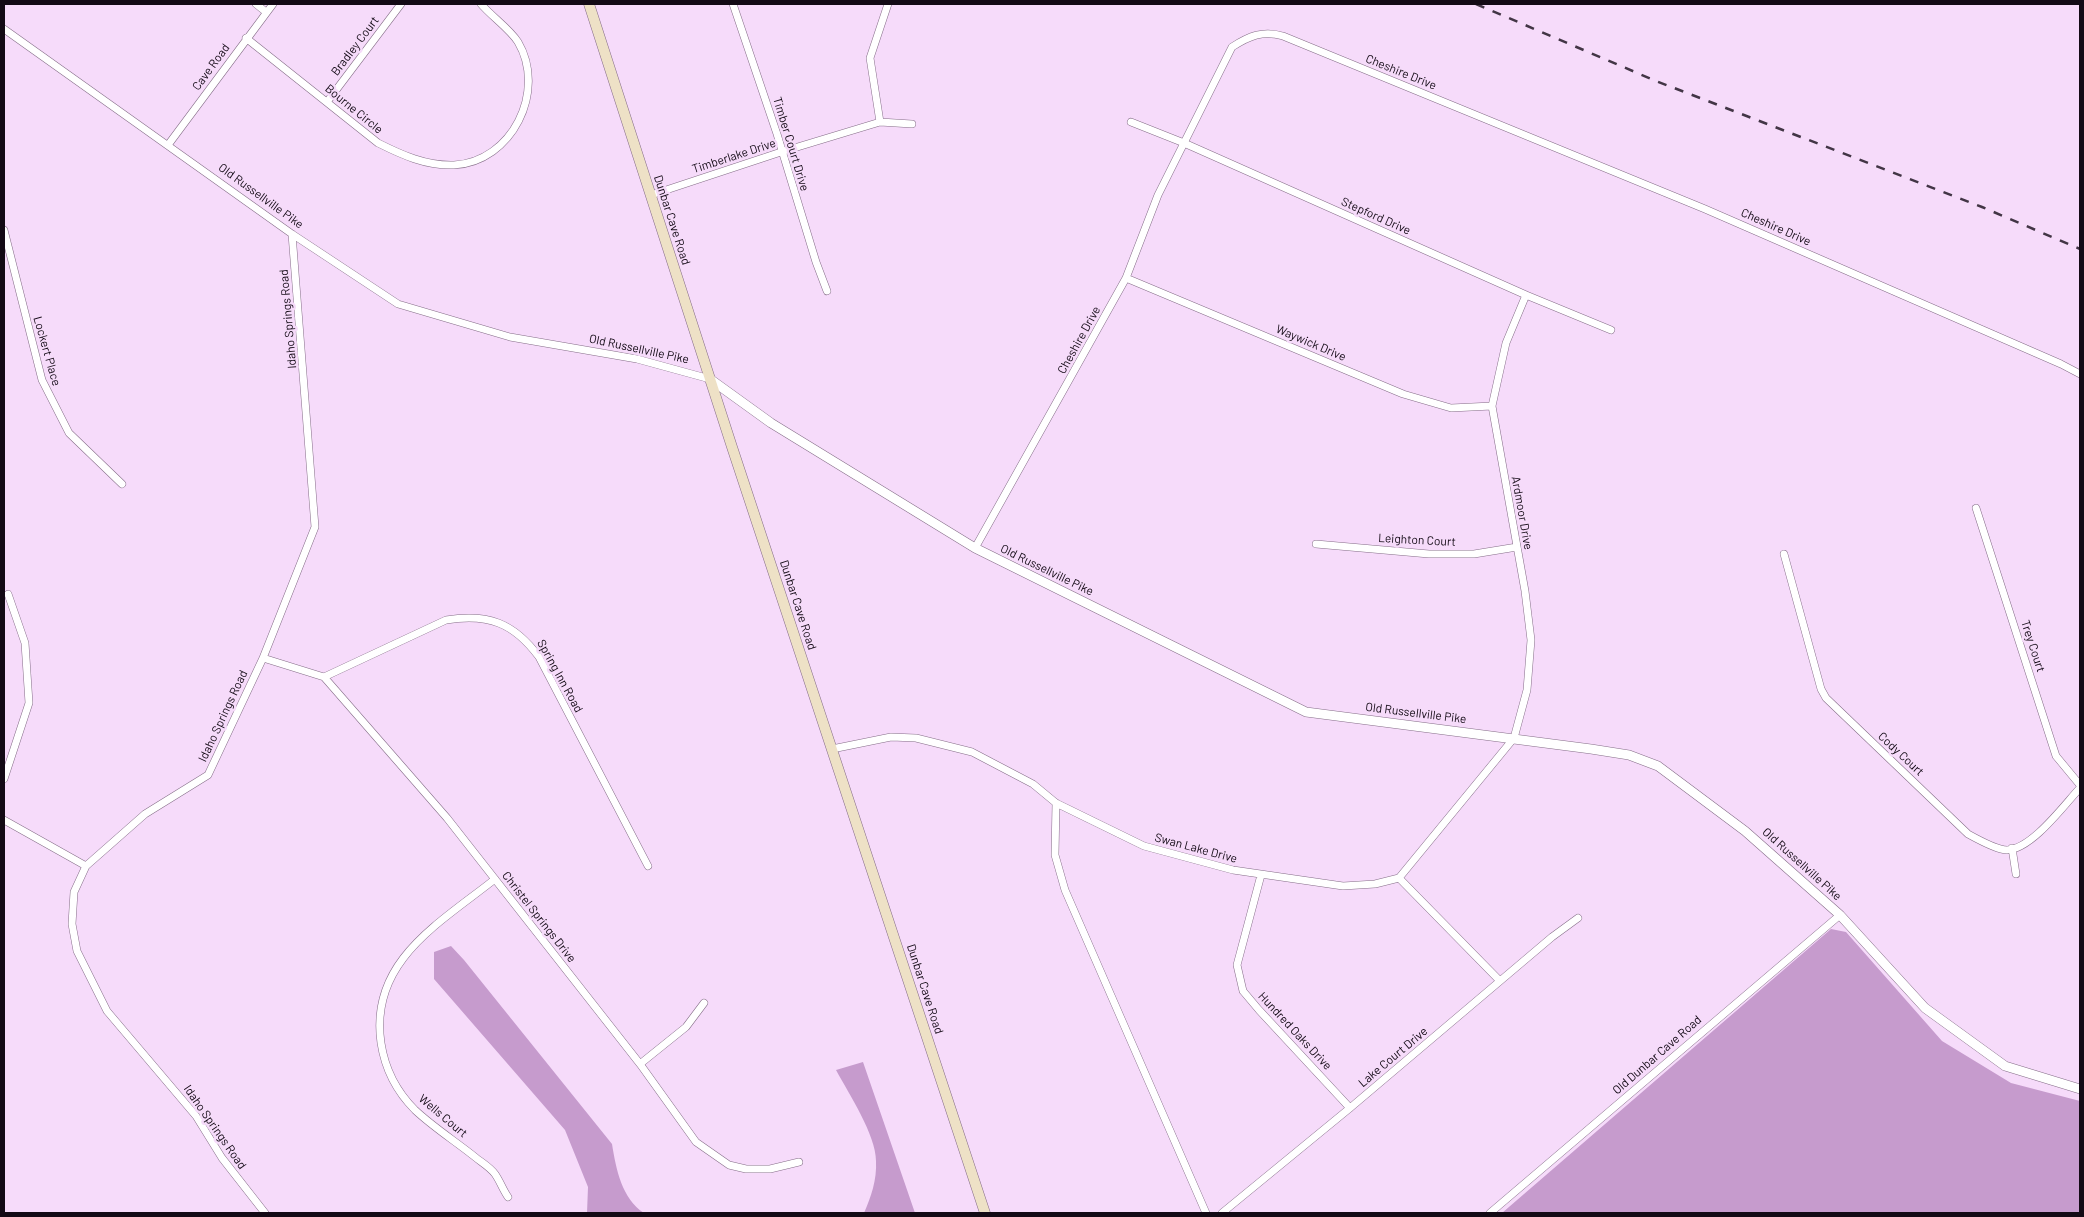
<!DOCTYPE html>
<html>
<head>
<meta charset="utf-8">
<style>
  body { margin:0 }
  #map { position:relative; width:2084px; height:1217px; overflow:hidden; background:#f6dbfa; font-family:Barlow,sans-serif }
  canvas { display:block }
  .frame { position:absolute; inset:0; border:5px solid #130a15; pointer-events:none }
</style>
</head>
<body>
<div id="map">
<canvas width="2084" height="1217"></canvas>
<div class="frame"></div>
</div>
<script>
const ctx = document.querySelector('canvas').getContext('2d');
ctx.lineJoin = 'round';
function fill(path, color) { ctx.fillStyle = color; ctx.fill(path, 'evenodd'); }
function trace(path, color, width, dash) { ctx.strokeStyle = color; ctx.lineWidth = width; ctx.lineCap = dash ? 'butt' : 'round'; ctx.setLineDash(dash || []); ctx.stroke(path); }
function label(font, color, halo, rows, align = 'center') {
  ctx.font = font + ' Barlow,sans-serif'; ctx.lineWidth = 5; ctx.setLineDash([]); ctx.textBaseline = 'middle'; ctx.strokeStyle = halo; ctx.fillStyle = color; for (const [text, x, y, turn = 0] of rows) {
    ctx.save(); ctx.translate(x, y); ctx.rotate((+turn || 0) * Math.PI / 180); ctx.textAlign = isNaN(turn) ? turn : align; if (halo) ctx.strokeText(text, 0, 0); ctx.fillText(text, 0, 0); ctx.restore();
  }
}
const forest = new Path2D(`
  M1831 929 1846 932 1942 1041 2011 1083 2080 1101V1213H1502Z
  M451 946 464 960 612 1144C616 1169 622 1199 644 1213H587L588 1187 565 1130 434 979V952Z
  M863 1062 915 1213H864C871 1197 877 1180 876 1161 876 1135 849 1094 836 1070Z`);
const minor = new Path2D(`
  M256 4 266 12
  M733 4 777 134 816 262 827 291
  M4 29 292 234 398 304 510 337 637 359 710 379
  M246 38 378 143C402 155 426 166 454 165 512 162 547 91 518 42 510 29 491 16 481 4
  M327 102 401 4
  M880 122 870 58 888 4
  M1131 122 1184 143 1526 295 1611 330
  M168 145 273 4
  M651 195 781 152 880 122 912 124
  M4 230 42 380 69 433 122 484
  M1126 278 1403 394 1451 408 1492 406
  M1976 508 2056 756 2080 785
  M1316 544 1429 554H1474L1517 547
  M975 548 1126 278 1158 195 1232 47C1249 36 1263 30 1283 36L1705 209 2061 364 2080 374
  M1784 554 1821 689 1826 698 1968 834C1977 839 1997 850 2007 850 2032 849 2064 805 2080 788
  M263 658 324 677 447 818 640 1064 696 1142 729 1165 746 1169H770L799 1162
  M324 677 446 620C488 613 514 623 539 657L648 866
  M832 749 891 737 916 738 972 752 1033 784 1056 803 1144 846 1233 870 1343 886 1375 884 1399 878 1514 738 1527 690 1531 640 1525 591 1492 406 1506 343 1526 295
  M4 779 29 703 25 643 8 594
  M1056 803 1055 855 1065 890 1206 1213
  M4 820 86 866
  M2012 848 2016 874
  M1261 875 1237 965 1243 991 1259 1010 1350 1108
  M1399 878 1500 981
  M495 879C440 923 369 961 381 1043 385 1069 397 1092 415 1110 433 1127 455 1141 475 1157 481 1162 490 1167 495 1174 500 1181 503 1190 508 1197
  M640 1064 686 1027 704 1003
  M265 1213 222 1158 196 1116 107 1011 77 951 72 924 74 892 86 866 145 814 208 775 263 658 315 527 292 234
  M1222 1213 1350 1108 1552 937 1578 918
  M1490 1213 1840 915`);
const tertiary = new Path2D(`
  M710 379 771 423 975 548 1306 712 1591 749 1629 755 1658 766 1745 831 1840 915 1925 1008 2005 1066 2080 1089`);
const secondary = new Path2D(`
  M589 4 732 447 985 1213`);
const rail = new Path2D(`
  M1476 4 1656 81 1982 207 2080 249`);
const streetNames = [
  ["Bradley Court",355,46,-53],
  ["Cave Road",211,67,-54],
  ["Cheshire Drive",1401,72,22],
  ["Bourne Circle",354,109,39],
  ["Timber Court Drive",791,144,73],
  ["Timberlake Drive",734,156,-18],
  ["Old Russellville Pike",261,196,36],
  ["Stepford Drive",1376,216,24],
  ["Dunbar Cave Road",672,220,72],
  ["Cheshire Drive",1776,227,24],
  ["Idaho Springs Road",288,319,-95],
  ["Cheshire Drive",1079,340,-61],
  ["Waywick Drive",1311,343,23],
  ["Old Russellville Pike",639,349,12],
  ["Lockert Place",47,351,74],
  ["Ardmoor Drive",1522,513,80],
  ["Leighton Court",1417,540,3],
  ["Old Russellville Pike",1047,570,26],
  ["Dunbar Cave Road",798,605,72],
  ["Trey Court",2033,646,72],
  ["Spring Inn Road",560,676,61],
  ["Old Russellville Pike",1416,713,7],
  ["Idaho Springs Road",223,716,-65],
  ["Cody Court",1901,754,43],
  ["Swan Lake Drive",1196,848,15],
  ["Old Russellville Pike",1802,864,42],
  ["Christel Springs Drive",539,917,52],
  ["Dunbar Cave Road",925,989,72],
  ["Hundred Oaks Drive",1295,1031,47],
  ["Old Dunbar Cave Road",1657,1055,-41],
  ["Lake Court Drive",1393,1057,-40],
  ["Wells Court",443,1116,40],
  ["Idaho Springs Road",215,1127,55]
];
fill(forest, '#c69bcd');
trace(minor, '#856d88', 8);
trace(tertiary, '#856d88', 10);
trace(secondary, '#856d88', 11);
trace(minor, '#fff', 7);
trace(tertiary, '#fff', 9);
trace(secondary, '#eee1c6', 10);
trace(rail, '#423545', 2.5, [9, 9]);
label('12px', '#130a15', '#f6dbfa', streetNames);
</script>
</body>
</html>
